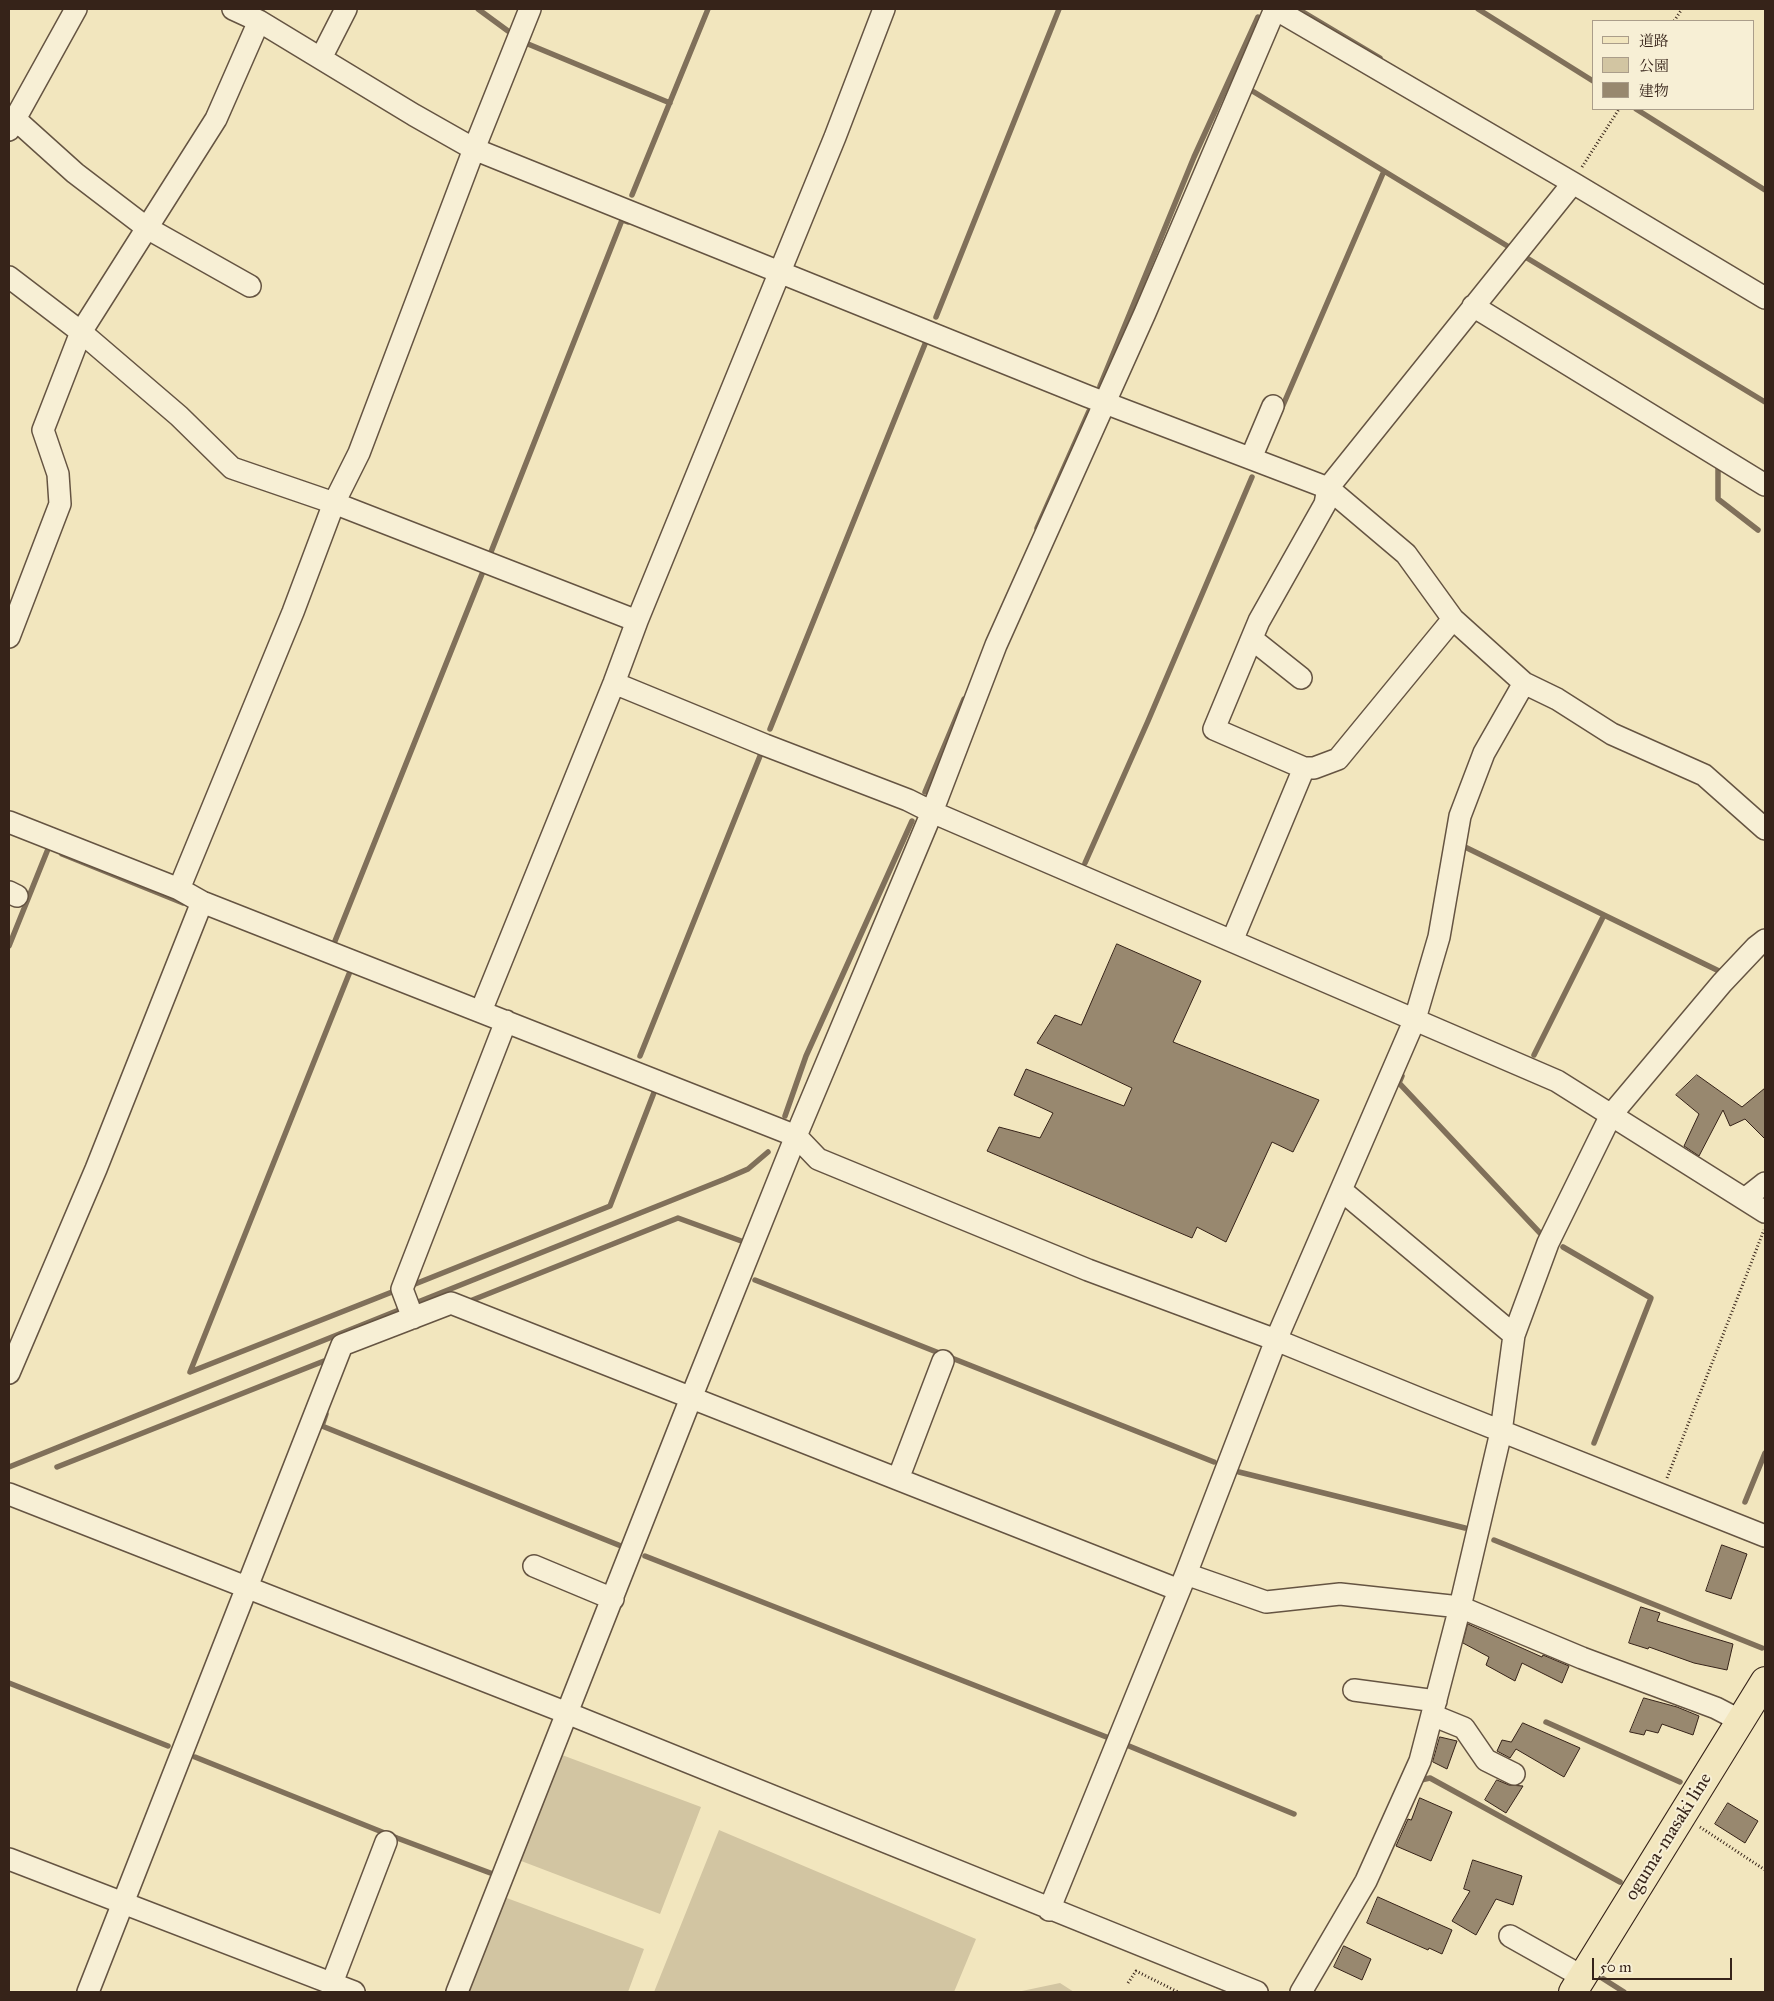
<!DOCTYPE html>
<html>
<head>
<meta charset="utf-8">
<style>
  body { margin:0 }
  #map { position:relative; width:1774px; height:2001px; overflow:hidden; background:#f2e6be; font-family:"IM FELL Great Primer","Noto Serif JP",serif }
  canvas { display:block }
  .frame { position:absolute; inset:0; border:10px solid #362319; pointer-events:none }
  .legend { position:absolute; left:1592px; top:20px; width:162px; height:90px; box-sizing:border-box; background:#f7efd5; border:1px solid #aa9d8a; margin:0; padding:6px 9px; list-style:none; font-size:15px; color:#362319 }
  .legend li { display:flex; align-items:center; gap:10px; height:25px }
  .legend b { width:25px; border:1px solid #aa9d8a }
  .scale { position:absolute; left:1592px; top:1958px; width:140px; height:22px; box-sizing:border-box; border:2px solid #362319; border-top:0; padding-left:6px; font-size:15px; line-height:18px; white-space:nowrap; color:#362319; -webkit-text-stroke:4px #f7efd5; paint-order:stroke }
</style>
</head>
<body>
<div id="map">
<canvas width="1774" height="2001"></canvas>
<div class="frame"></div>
<ul class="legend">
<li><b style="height:6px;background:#f2e6be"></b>道路</li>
<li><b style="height:14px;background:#d2c5a2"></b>公園</li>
<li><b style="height:14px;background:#98886f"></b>建物</li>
</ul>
<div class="scale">50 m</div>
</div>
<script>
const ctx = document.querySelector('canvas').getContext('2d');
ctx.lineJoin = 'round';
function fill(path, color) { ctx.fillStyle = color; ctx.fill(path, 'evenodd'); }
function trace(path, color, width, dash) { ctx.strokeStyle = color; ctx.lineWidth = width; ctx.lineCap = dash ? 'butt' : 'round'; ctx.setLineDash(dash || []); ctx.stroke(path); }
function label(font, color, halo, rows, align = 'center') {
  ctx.font = font + ' "IM FELL Great Primer",serif'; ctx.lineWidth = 4; ctx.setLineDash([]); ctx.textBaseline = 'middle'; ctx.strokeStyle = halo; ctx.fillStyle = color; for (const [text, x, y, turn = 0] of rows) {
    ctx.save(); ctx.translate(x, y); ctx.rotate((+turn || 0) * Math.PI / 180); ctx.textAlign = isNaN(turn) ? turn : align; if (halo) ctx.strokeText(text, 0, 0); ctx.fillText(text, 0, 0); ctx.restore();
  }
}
const green = new Path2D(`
  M554 1752 701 1807 660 1914 516 1859Z
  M719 1830 976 1939 954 1992H654Z
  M504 1897 644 1949 628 1992H466Z
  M1060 1983 1074 1992H1017Z`);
const stream = new Path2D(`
  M478 9 508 31
  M1298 9 1380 58
  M1478 9 1593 81
  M528 44 670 103
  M1254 92 1509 247
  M1636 109 1765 190
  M632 195 708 9
  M1522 255 1765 402
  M936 317 1059 9
  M1100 386 1194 157 1258 17
  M1281 410 1384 171
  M1718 464V499L1758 530
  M1037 528 1089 411
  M491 552 622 220 628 222
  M770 729 927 339
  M925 792 964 699
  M1465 847 1604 915 1534 1055
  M62 854 183 903
  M1085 863 1148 721 1252 477
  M1604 915 1721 972 1725 968
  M335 941 482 574
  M9 946 48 849
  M351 969 190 1372 392 1292
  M640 1056 762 751
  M1402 1076 1399 1083 1540 1233
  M785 1116 806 1056 912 821
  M1563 1247 1651 1298 1594 1443
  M755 1280 1214 1462
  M410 1286 610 1206 655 1090
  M464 1300 470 1301 678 1218 744 1242
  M413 1304 725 1179 748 1169 768 1152
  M326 1414 322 1426 626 1548
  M9 1467 404 1308
  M57 1467 324 1361
  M1239 1472 1465 1528
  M1745 1502 1765 1453
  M1494 1540 1762 1648
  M645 1556 1109 1738
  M9 1683 168 1746
  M1546 1722 1680 1782
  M1129 1746 1294 1814
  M195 1757 397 1838 493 1874
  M1421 1780 1430 1778 1620 1882
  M1602 1978 1624 1992`);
const building = new Path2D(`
  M1117 944 1201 981 1173 1042 1319 1100 1293 1152 1272 1142 1226 1242 1197 1227 1192 1238 987 1151 999 1127 1040 1138 1053 1113 1014 1095 1026 1069 1124 1106 1132 1088 1037 1043 1055 1015 1081 1025Z
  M1697 1075 1742 1107 1765 1088V1139L1745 1119 1730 1126 1723 1110 1699 1156 1684 1146 1699 1114 1676 1095Z
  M1722 1545 1747 1554 1731 1599 1706 1591Z
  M1641 1607 1660 1613 1657 1621 1733 1644 1727 1670 1694 1663 1649 1647 1648 1649 1629 1643Z
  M1468 1624 1542 1657 1543 1655 1569 1666 1562 1683 1522 1663 1515 1681 1486 1665 1489 1657 1463 1643Z
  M1644 1698 1677 1707 1699 1716 1693 1735 1662 1724 1658 1733 1646 1730 1644 1735 1630 1732Z
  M1523 1723 1580 1748 1564 1777 1516 1749 1510 1758 1497 1751 1502 1740 1511 1742Z
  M1440 1737 1457 1741 1447 1769 1433 1762Z
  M1497 1780 1509 1785 1523 1786 1506 1813 1485 1800Z
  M1420 1798 1452 1812 1431 1861 1396 1846 1408 1819 1411 1820Z
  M1728 1803 1758 1821 1745 1843 1715 1824Z
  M1473 1860 1522 1876 1513 1905 1496 1899 1476 1935 1452 1921 1470 1891 1464 1889Z
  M1378 1897 1452 1930 1442 1954 1429 1948 1428 1950 1367 1923Z
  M1344 1946 1371 1959 1362 1980 1334 1967Z`);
const path = new Path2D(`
  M1674 21 1682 9
  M1582 167 1619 109
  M1667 1478 1764 1230
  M1700 1827 1765 1870
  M1128 1983 1136 1971 1178 1992`);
const minor = new Path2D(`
  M233 9 259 21 414 115 474 149 1087 396 1328 488 1406 554 1453 619 1524 683 1557 699 1612 734 1704 775 1765 829
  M1275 9 1573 183 1765 298
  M321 58 346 9
  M15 119 75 173 147 228 250 286
  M9 130 76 9
  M9 277 81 332 179 416 232 468 334 503 637 621
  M1473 306 1765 485
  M1251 458 1273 406
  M9 637 60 504 58 474 43 430 81 332 216 119 259 21
  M1252 639 1301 678
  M614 683 765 745 908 800 932 812 1557 1081 1765 1212
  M1304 768 1214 729 1259 621 1325 504 1328 488 1573 183
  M9 822 179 889 202 902 796 1136 818 1159 1088 1270 1276 1340 1423 1400 1765 1536
  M179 889 293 612 334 503 359 453 474 149 530 9
  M9 892 17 896
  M1232 941 1304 768H1314L1338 759 1453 619
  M481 1011 614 683 637 621 835 137 884 9
  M1341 1190 1514 1335
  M1746 1198 1765 1183
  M413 1318 402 1289 506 1021
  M9 1373 96 1169 202 902
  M898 1479 943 1361
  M9 1494 567 1713 1257 1992
  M534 1566 613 1599
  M1186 1574 1266 1602 1340 1594 1460 1607 1582 1658 1716 1708 1741 1721
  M1354 1690 1436 1701
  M1432 1715 1464 1728 1486 1760 1514 1774
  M9 1859 354 1992
  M1049 1910 1186 1574 1276 1340 1415 1019 1439 937 1460 816 1484 753 1524 683
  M1510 1936 1583 1977
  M332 1983 386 1842
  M88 1992 342 1345 451 1303 1179 1590
  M457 1992 691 1398 796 1136 932 812 996 645 1145 313 1275 9
  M1301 1992 1366 1881 1420 1761 1460 1607 1501 1432 1514 1335 1548 1243 1611 1115 1722 983 1756 947 1765 940`);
const major = new Path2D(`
  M1573 1992 1765 1681`);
const streetNames = [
  ["oguma-masaki line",1669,1837,-58]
];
fill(green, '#d2c5a2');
trace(stream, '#80705a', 5.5);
fill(building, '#98886f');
trace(building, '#362319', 1);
trace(minor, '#655442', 24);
trace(major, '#362319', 30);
trace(path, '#362319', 3, [1, 2.5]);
trace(minor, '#f7efd5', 21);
trace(major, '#f2e6be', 28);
label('19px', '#362319', '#f7efd5', streetNames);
</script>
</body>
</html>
